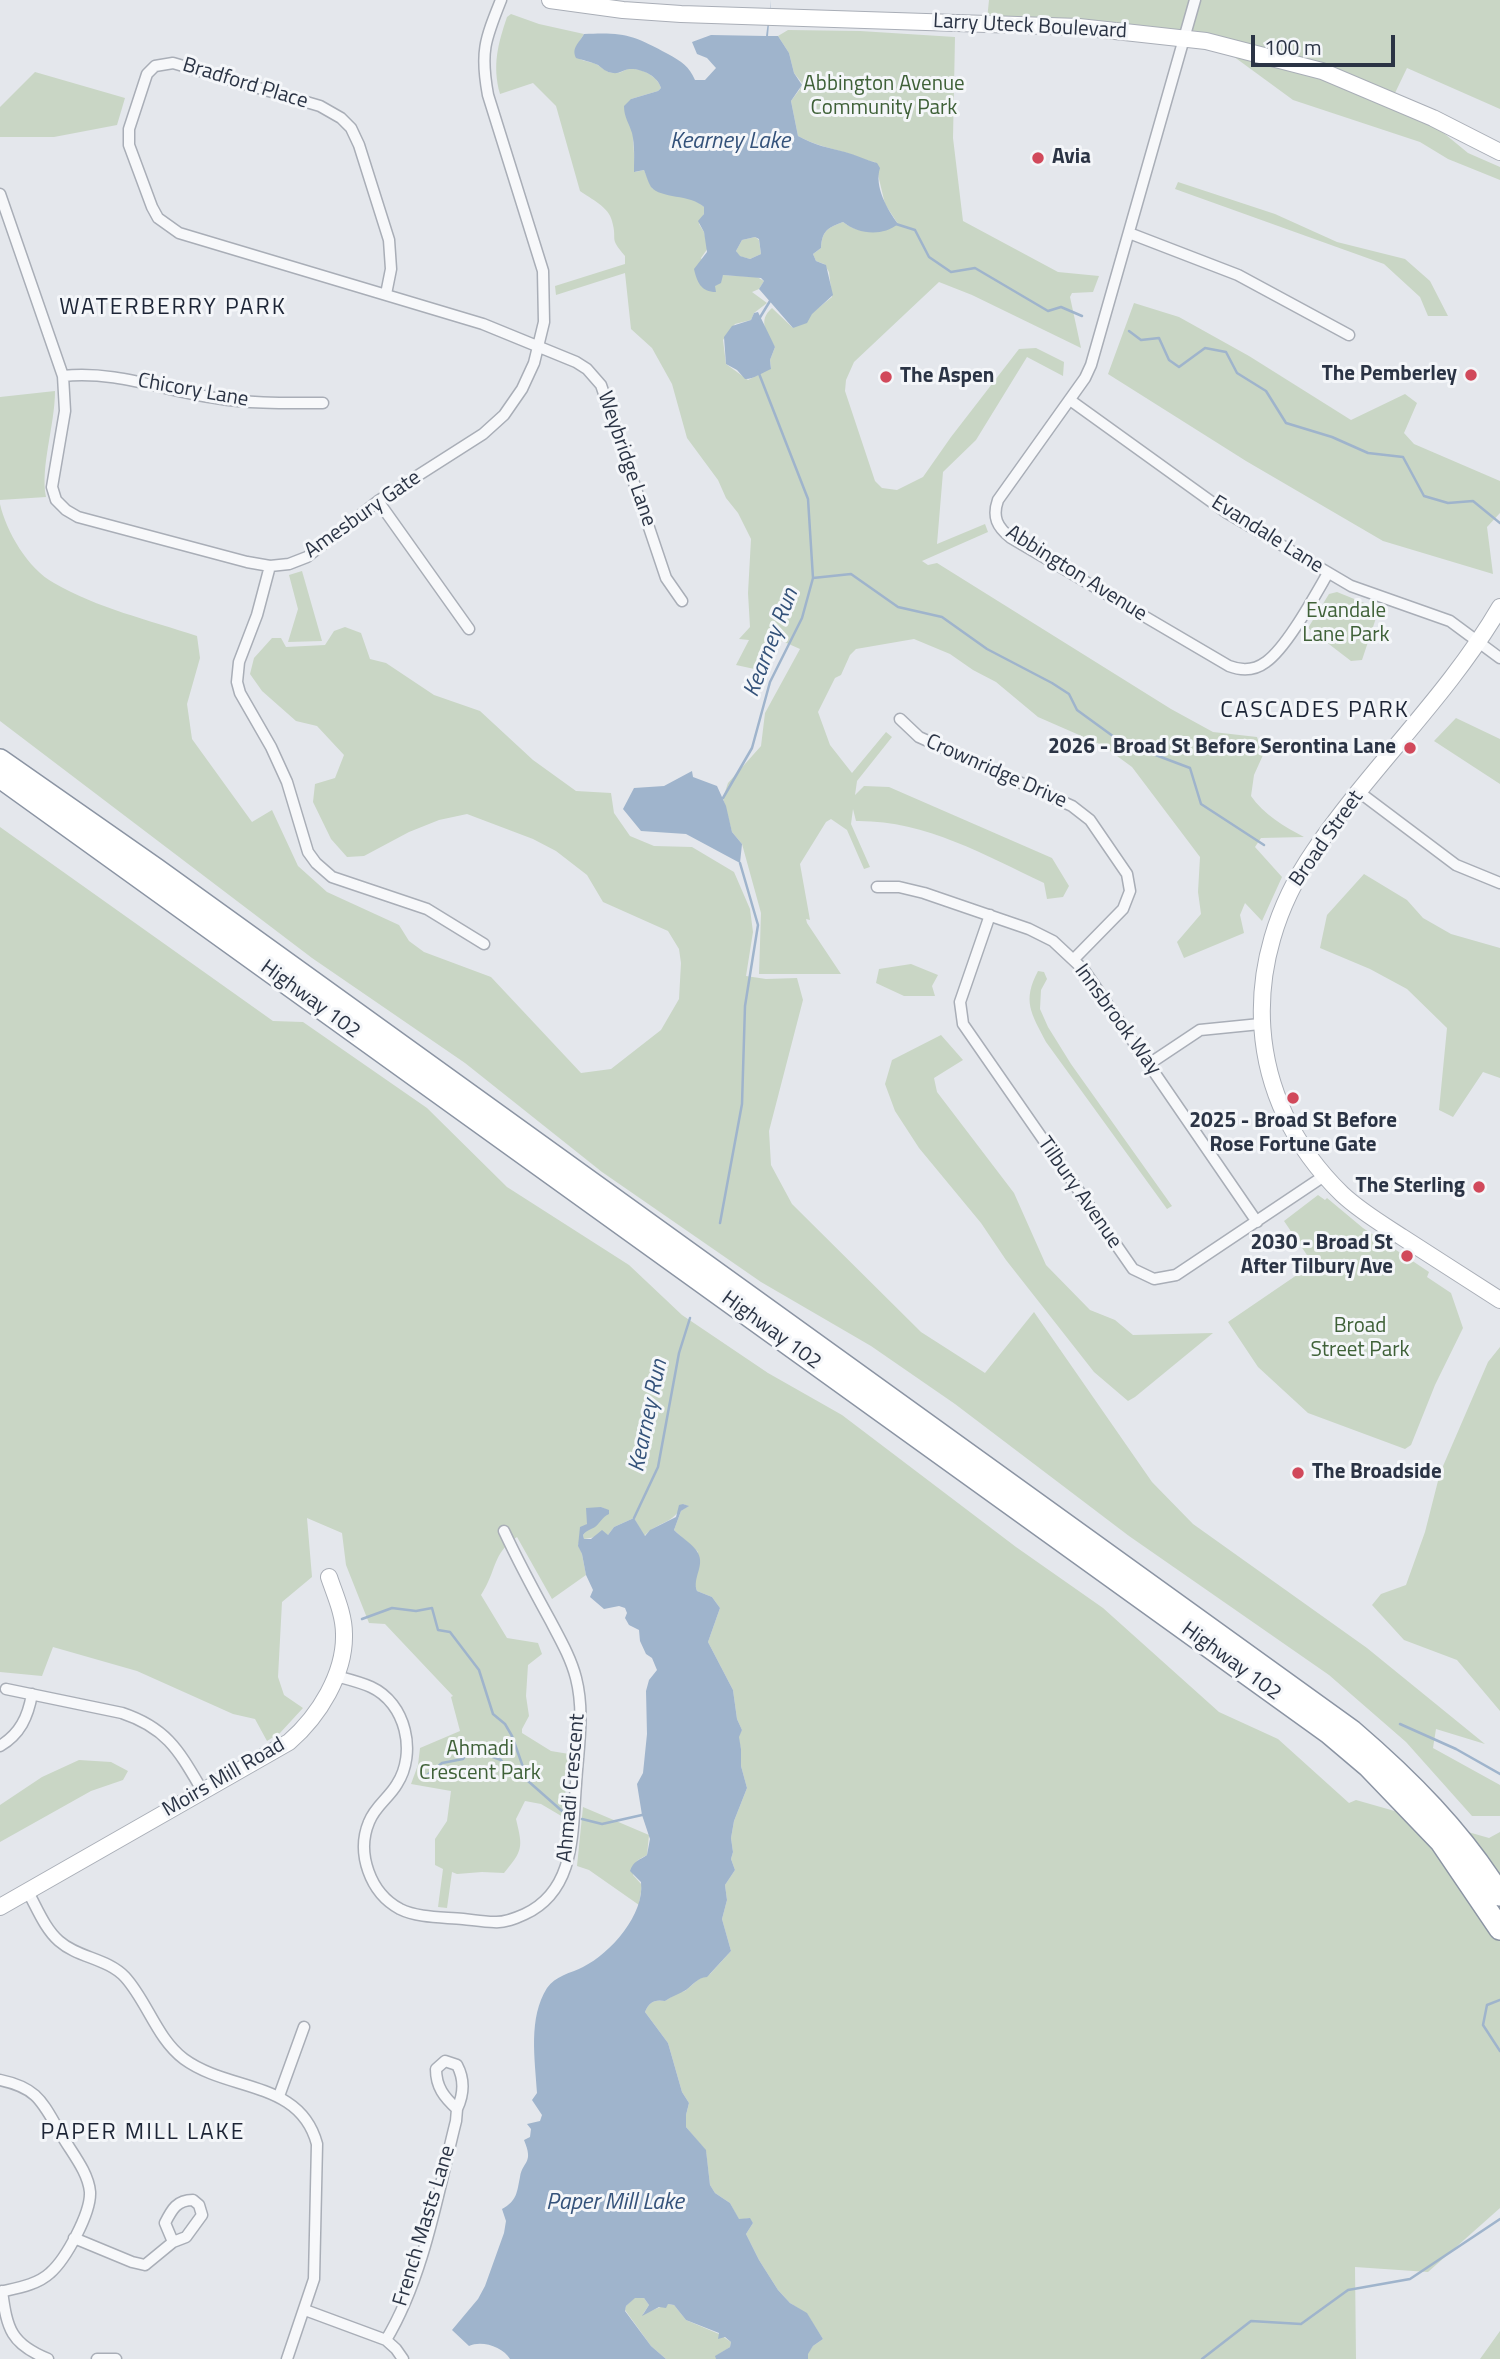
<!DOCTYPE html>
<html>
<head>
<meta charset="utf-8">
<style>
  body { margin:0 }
  #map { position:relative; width:1500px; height:2359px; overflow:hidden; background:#e4e7ec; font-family:"Titillium Web",sans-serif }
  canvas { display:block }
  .scale { position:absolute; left:1251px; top:35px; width:144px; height:32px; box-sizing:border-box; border:4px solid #2b3445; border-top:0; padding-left:9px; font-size:21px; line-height:24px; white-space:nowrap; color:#2b3445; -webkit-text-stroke:5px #f4f6f9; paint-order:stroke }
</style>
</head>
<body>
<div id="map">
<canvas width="1500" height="2359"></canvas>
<div class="scale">100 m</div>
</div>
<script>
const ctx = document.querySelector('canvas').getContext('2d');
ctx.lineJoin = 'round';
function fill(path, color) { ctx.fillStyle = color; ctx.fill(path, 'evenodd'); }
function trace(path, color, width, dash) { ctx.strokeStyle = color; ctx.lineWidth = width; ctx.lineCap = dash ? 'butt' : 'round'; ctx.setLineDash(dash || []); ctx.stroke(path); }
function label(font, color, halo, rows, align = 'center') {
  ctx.font = font + ' "Titillium Web",sans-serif'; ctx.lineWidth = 6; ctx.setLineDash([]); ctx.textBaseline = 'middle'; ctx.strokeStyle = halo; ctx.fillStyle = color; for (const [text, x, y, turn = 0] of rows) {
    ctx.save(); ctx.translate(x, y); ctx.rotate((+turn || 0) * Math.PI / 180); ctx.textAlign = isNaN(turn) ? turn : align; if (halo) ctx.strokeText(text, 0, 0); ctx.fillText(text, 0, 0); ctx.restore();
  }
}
const green = new Path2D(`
  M989 0H1500V109L1407 68 1395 93 1468 153 1500 167V180L1448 159 1420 142 1293 100 1207 37 987 20Z
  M511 14 539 24 584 34 579 42 580 59C586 62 591 62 596 64 603 68 608 74 617 73 621 73 624 70 628 69 640 67 658 76 661 88L658 91 631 99 635 172 644 170 652 188C668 196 691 194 704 207V214L699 224 704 232 708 248 701 258 715 285 723 275 757 277 764 281 759 289 752 292 767 303 754 313 751 320 735 324 723 340 726 364 748 380 771 368 770 360 775 347C767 333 757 321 772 308L793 328 832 297 829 272 824 264 816 261 813 254 821 248C822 230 828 228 843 222 862 236 877 231 898 224L885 204 875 162C865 161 857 156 847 153 830 148 814 145 798 136L791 101 800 89 802 83 794 73 789 53 778 36 788 30 860 31 955 37 953 138 963 221 1058 272 1099 276 1093 292 1072 293 1070 297 1081 348 972 295 939 282 854 362 846 380 845 391 875 481 882 488 897 490 923 477 951 437 1019 349 1036 348 1064 362 1063 376 1027 357 976 440 943 472 937 544 985 524 988 532 922 561 928 565 937 563 1171 709 1213 732 1257 737 1263 755 1254 775 1251 796C1263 814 1285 827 1304 837L1261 838 1255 847 1282 877 1262 921 1245 903 1240 915 1244 933 1184 958 1177 942 1201 914 1198 892 1200 857 1132 767 1102 745 1038 717 996 682 973 670 950 654 914 639 856 649 850 655 841 675 835 678 818 712 830 745 852 773 886 732 892 737 857 781 855 795 864 786 889 787 1052 858 1069 886 1063 897 1047 899 1044 883C985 855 924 820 856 821L853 809 851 824 870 867 864 869 847 830 831 819 826 822 800 864 810 920 806 919 807 923 841 974H759L761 913 742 844 732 832 723 798 728 783 761 746 765 713 800 649 782 641 759 670 736 665 749 640 739 639 750 627 748 593 751 539 738 513 726 498 718 480 687 438 672 384 652 348 631 329 625 273 556 295 555 286 625 264V256C608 236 618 242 612 221 609 207 591 199 580 191L556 106 533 83 500 94C492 65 498 44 507 17Z
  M35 72 125 98 117 125 54 137H0V107Z
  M1178 182 1275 214 1337 242 1405 259 1430 281 1448 316H1428L1420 297 1384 264 1175 189Z
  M755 237 759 240 761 254 750 259 739 256 736 251 742 240Z
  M1134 303 1179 317 1249 356 1351 420 1405 394 1417 403 1404 433 1414 444 1500 481V513L1487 527 1493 574 1383 541 1246 461 1108 374Z
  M55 391C55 425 40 467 46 497L0 500V397Z
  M0 504C6 531 28 569 54 583 97 608 149 620 197 636L200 658 187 704 192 739 252 822 272 810 298 866 327 892 399 925 409 941 424 952 491 977 581 1073 611 1069 661 1030 679 999 681 963 679 949 668 931 603 902 587 875 556 851 533 839 467 814 439 820 409 832 364 856 347 857 331 839 313 802 315 784 335 778 344 755 317 726 296 721 262 691 250 674 254 658 272 638H281L286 647 325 645 334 631 345 627 361 633 370 659 386 663 434 695 480 711 533 760 576 791 611 793 614 813 630 836 654 846 692 847 734 872 750 909 753 932 746 976 766 979 797 978 803 1000 769 1131 771 1165 792 1204 921 1332 985 1373 1034 1312 1152 1482 1193 1524 1367 1648 1485 1744 1436 1729 1433 1748 1500 1785V1816H1472L1406 1742 1329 1675 1129 1536 955 1404 871 1346 761 1282 602 1172 465 1063 312 958 0 721Z
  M302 571 322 641 288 642 298 609 289 575Z
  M1337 592 1379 609 1362 660 1351 661 1308 628 1329 594Z
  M1456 718 1500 739V784L1434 741Z
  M0 827 273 1021 303 1022 427 1108 507 1187 629 1265 682 1315 768 1373 842 1415 1016 1547 1103 1608 1219 1712 1278 1739 1349 1803 1356 1800 1489 1838 1500 1832V2208L1428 2272 1355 2267 1356 2359H808L807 2354 813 2346 823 2339 807 2314 790 2303 778 2290 759 2260 746 2234 753 2223 749 2218 739 2220 730 2203 715 2193 710 2185 706 2151 686 2127V2115L689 2103 682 2092 668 2043 645 2012C649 2002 655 1999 665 2001L677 1993 685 1991 701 1977 710 1974 731 1951 722 1919 727 1900 725 1885 735 1870 731 1859 733 1852 731 1838 734 1821 747 1788 741 1766V1749L738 1737 742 1730 737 1719 733 1690 708 1642 720 1608 712 1597 697 1591 694 1582 698 1552 674 1530 681 1511 688 1506 683 1504C673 1525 658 1521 644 1536L634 1518 614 1527 608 1535 584 1539 583 1535C592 1523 598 1528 605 1509L601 1507 587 1524 578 1545 582 1554 586 1575 552 1599 517 1537C492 1553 497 1571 481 1595L507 1638 538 1643 542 1654 528 1665 526 1696 529 1716 522 1729V1733L551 1751 569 1754 563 1817 541 1804 525 1801 516 1819C523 1848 523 1850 504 1873L482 1872 457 1874 452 1872 447 1908 438 1907 443 1869 435 1865V1839L447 1821 451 1791 411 1784 418 1765 420 1748 460 1731 451 1697 453 1696 385 1624 369 1623 346 1565 342 1533 307 1518 312 1577 282 1602 278 1677 284 1695 303 1708 280 1733 267 1741 255 1719 233 1714 137 1671 53 1647 42 1676 0 1672Z
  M1364 874 1407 900 1423 918 1451 934 1500 948V1078L1483 1072 1453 1117 1439 1110 1447 1028 1407 989 1370 969 1320 948 1327 915Z
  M911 964 938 975 932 986 935 996H904L876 983 879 969Z
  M1038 971 1044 972 1047 979 1041 990 1040 1009 1048 1027 1071 1064 1172 1206 1167 1209 1046 1042C1031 1013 1022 1001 1038 971Z
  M941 1035 963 1060 934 1078 937 1092 1014 1193 1046 1265 1090 1310 1115 1320 1133 1335 1213 1333 1135 1397 1128 1401 1094 1372 1006 1260 981 1223 919 1148 895 1111 885 1084 892 1060Z
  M1318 1195 1325 1200 1327 1198 1363 1228 1429 1272 1427 1277 1451 1293 1463 1328 1435 1385 1411 1445 1405 1449 1308 1413 1258 1367 1228 1322 1313 1264 1284 1221Z
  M1500 1347V1711L1457 1660 1404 1640 1372 1605 1381 1594 1406 1585 1425 1532 1440 1473 1488 1362Z
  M79 1760 111 1762 128 1771 123 1780 91 1791 0 1842V1805L42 1777Z
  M583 1807 649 1835 647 1855 638 1860 633 1875 642 1885 639 1905 589 1870 577 1866Z
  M634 2298H644L649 2305 643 2314 668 2304 674 2305 686 2320 719 2334 731 2342 730 2347 716 2356V2359H666L651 2346 625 2310 626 2306Z
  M1500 2331V2359H1480Z`);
const water = new Path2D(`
  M771 0 768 36H778L789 53 794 73 802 85 791 101 798 136C814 145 829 148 845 152 856 155 866 160 877 163L880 168C874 186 887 209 898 224 882 237 858 234 843 222 828 228 822 230 821 248L813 254 816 261 826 265 833 295 812 314 807 323 793 328 759 289 764 281 761 278 723 275 721 283 715 286 716 292C701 292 697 282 694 269L707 252 704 232 698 221 704 214V207C690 194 661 199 651 187 648 182 646 175 644 170L634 172C634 160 635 145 632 133 629 123 624 117 624 106L631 99 658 91 661 88C658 76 641 68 629 69 623 70 619 74 613 73 606 72 603 69 598 65 592 62 582 60 576 58 571 48 579 43 584 34 624 32 633 35 668 54 682 62 689 66 695 80H705L716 68 707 58 697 54 692 42 711 35 766 36ZM755 237 759 239 761 254 750 259 740 256 736 251 742 240Z
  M758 312 775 347 770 360 771 369C764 372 751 380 745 379L737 370 726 364 724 337 732 326 751 320 754 313Z
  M692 771 693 777 717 786 726 806 732 832 742 844 740 863 686 834 641 831 623 809 634 788 664 786Z
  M683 1504 689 1506 681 1511 674 1530C681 1537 694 1545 698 1553 705 1566 692 1578 697 1591L712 1597 720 1608 708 1642 733 1690 737 1719 742 1730 739 1737 741 1749V1766L747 1788 734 1821 731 1838 733 1852 731 1859 735 1870 725 1885 727 1900 722 1919 731 1951 707 1977C697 1978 694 1984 686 1990 679 1994 672 1996 665 2001 655 1999 649 2002 645 2012L668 2043 682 2092 689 2103 686 2115V2127L706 2150 710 2185 715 2193 730 2203 739 2219 750 2218 753 2223 746 2234 759 2260 778 2290 790 2303 807 2313 823 2339 813 2346 808 2354V2359H716L715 2356 730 2347 731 2342 725 2337 718 2339 719 2333 686 2320 674 2305 668 2304 666 2308 659 2307 642 2316 649 2305 644 2298H635L626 2306 625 2311 651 2346 666 2359H510C503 2347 482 2340 469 2346L452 2330 478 2299 485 2286 504 2233 506 2221 502 2209C517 2201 517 2192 520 2177 523 2160 534 2164 524 2140L530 2137 531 2129 527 2124 540 2121 542 2115 532 2100 537 2093C535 2059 528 2018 547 1988 555 1976 571 1973 583 1967 611 1953 645 1914 641 1882L630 1871C633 1861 640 1860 647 1855L650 1839 642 1815 637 1784 643 1773 647 1734 646 1691 649 1680 657 1670 652 1658 646 1654 640 1641 639 1630 629 1625 625 1618 627 1613 625 1608 619 1606 604 1609 590 1597 593 1590 586 1575 582 1554 578 1546 580 1527 587 1524 586 1508 601 1507 609 1510V1514C602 1517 600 1523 595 1527 590 1530 587 1530 583 1535L584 1539H591L602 1530 608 1535 614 1527 634 1518 645 1536 650 1530 676 1517 679 1505Z`);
const stream = new Path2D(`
  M896 224 915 230 929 257 951 272 975 268 1048 311 1061 307 1082 316
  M759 319 770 301
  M1129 331 1141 340 1159 338 1169 360 1179 367 1205 348 1226 352 1237 373 1266 391 1286 423 1332 437 1368 453 1403 457 1424 496 1448 503 1473 501 1500 523
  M813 578 851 574 898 607 942 617 987 649 1052 683 1069 694 1077 710 1121 742 1190 768 1201 804 1264 845
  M723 798 752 748 770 682 802 618 813 578 808 499 758 371
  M720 1223 742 1104 745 1006 758 925 740 863
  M634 1518 658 1467 679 1353 690 1318
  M362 1619 392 1608 416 1611 432 1608 438 1630 450 1632 479 1670 493 1714 505 1724 512 1736 528 1781
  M1400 1724 1456 1749 1500 1774
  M427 1775 442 1763 463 1759 471 1749 501 1760 508 1770 528 1781 562 1811
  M582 1819 602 1824 642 1815
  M1500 2000 1487 2005 1483 2025 1500 2051
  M1202 2359 1251 2321 1301 2324 1348 2290 1410 2279 1500 2219`);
const street = new Path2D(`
  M1195 0 1091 365 1085 378 998 500C992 517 997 527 1011 538L1229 666C1242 671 1254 671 1266 662 1287 647 1314 597 1328 573
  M0 194 63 376 65 411 52 487 56 500 66 510 78 517 247 562 270 566 289 564 307 557 378 501 483 434 504 415 522 389 534 363 544 322 543 271 488 95C480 52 485 40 501 0
  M1129 233 1238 275 1349 335
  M386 294 391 269 389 240 359 145 351 128 341 118 320 106 173 63 155 66 147 74 129 129V145L152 207 158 218 179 233 483 324 576 362 587 369 601 385 666 578 682 601
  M63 376C115 370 165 391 216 398 252 404 288 403 323 403
  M1070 400 1227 513 1351 586 1450 621 1500 658
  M378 501 469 629
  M270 566 257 615 239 662 237 682 240 693 271 747 287 782 308 852 316 863 332 877 427 909 484 944
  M900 719 919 737 1072 806 1090 820 1127 874 1130 891 1123 909 1074 959
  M1359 792 1456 865 1500 883
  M877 887H899L924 893 1029 929 1053 941 1084 970 1257 1222
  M990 915 960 1002 963 1024 1133 1269 1154 1279 1176 1275 1324 1176
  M1149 1064 1200 1030 1260 1024
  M336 1676C347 1679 360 1682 371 1687 406 1703 417 1753 397 1784 389 1798 375 1806 369 1822 356 1853 370 1893 400 1909 418 1918 443 1917 463 1919 473 1920 484 1922 494 1922 505 1923 516 1918 525 1914 576 1890 572 1832 576 1784 578 1749 585 1713 576 1678 571 1658 560 1639 550 1620 534 1591 518 1561 504 1531
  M6 1689 122 1713C167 1728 179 1751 202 1790
  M0 1746C20 1734 28 1717 32 1694
  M28 1892C37 1908 45 1929 59 1941 78 1958 107 1958 125 1977 147 2001 157 2039 184 2059 229 2092 300 2080 317 2144L314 2279 287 2359
  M0 2080C38 2088 42 2102 61 2134 71 2152 88 2171 90 2192 91 2213 66 2259 50 2273 37 2285 17 2288 0 2292
  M279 2096 304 2027
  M74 2238 132 2262 145 2265 173 2242 186 2237 202 2215 199 2205 193 2200C177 2200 172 2209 165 2223L173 2242
  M2 2291C7 2329 11 2344 48 2359
  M305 2310 386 2340 396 2349 403 2359
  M386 2340C424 2277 438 2192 456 2121L457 2109C444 2097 436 2087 436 2069L445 2061 457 2065C465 2080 464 2094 457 2109
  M97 2359H116`);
const secondary = new Path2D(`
  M550 0 623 10 681 14 1079 27 1206 41 1322 71 1433 118 1500 152
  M1500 607C1448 696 1371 767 1314 851 1238 962 1243 1098 1342 1194 1360 1211 1382 1224 1402 1237 1435 1258 1467 1279 1500 1300
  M0 1907 289 1742C319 1716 345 1674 344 1634 344 1614 335 1595 329 1577`);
const highway = new Path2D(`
  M0 760 156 869 1352 1731C1408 1779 1461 1832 1500 1895
  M0 777 1329 1733 1368 1766 1441 1842 1500 1929`);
const markers = [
  [1038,158,7,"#d1495b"],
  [1471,375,7,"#d1495b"],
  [886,377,7,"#d1495b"],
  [1410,748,7,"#d1495b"],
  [1293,1098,7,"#d1495b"],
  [1479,1187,7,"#d1495b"],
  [1407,1256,7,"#d1495b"],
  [1298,1473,7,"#d1495b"]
];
const streetNames = [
  ["Larry Uteck Boulevard",1030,27,3],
  ["Bradford Place",245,84,17],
  ["Chicory Lane",193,391,10],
  ["Weybridge Lane",626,459,71],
  ["Amesbury Gate",363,515,-35],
  ["Evandale Lane",1267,535,32],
  ["Abbington Avenue",1076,574,32],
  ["Crownridge Drive",996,772,24],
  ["Broad Street",1327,839,-55],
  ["Highway 102",310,1000,36],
  ["Innsbrook Way",1117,1020,54],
  ["Tilbury Avenue",1079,1193,55],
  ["Highway 102",771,1331,36],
  ["Highway 102",1231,1662,36],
  ["Moirs Mill Road",224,1778,-30],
  ["Ahmadi Crescent",572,1788,-85],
  ["French Masts Lane",425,2226,-73]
];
const parkNames = [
  ["Abbington Avenue",884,85],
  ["Community Park",884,109],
  ["Evandale",1346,612],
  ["Lane Park",1346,636],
  ["Broad",1360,1327],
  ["Street Park",1360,1351],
  ["Ahmadi",480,1750],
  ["Crescent Park",480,1774]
];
const poiNames = [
  ["Avia",1052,158,"left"],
  ["The Pemberley",1457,375],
  ["The Aspen",900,377,"left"],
  ["2026 - Broad St Before Serontina Lane",1396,748],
  ["2025 - Broad St Before",1293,1122,"center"],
  ["Rose Fortune Gate",1293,1146,"center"],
  ["The Sterling",1465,1187],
  ["2030 - Broad St",1393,1244],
  ["After Tilbury Ave",1393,1268],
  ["The Broadside",1312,1473,"left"]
];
const waterNames = [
  ["Kearney Lake",730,142],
  ["Kearney Run",772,643,-69],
  ["Kearney Run",649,1416,-78],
  ["Paper Mill Lake",615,2203]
];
const neighbourhoodNames = [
  ["WATERBERRY PARK",173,308],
  ["CASCADES PARK",1315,711],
  ["PAPER MILL LAKE",143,2133]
];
fill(green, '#c9d6c5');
fill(water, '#9fb4cc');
trace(stream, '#9fb4cc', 2.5);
trace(street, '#a9aeb7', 13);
trace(secondary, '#a9aeb7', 18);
trace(highway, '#8b94a3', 24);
trace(street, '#f7f8fa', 10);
trace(secondary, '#fff', 16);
trace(highway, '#fff', 21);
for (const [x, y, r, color] of markers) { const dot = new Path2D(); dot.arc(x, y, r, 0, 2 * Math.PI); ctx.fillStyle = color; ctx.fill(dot); trace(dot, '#f4f6f9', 2.5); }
label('21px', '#2b3445', '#f4f6f9', streetNames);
label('21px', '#3f6138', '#f4f6f9', parkNames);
label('bold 21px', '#2b3445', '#f4f6f9', poiNames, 'right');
label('italic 23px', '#34527a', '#f4f6f9', waterNames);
ctx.letterSpacing = '2px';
label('23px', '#1d2536', '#f4f6f9', neighbourhoodNames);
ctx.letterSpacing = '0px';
</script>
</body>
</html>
